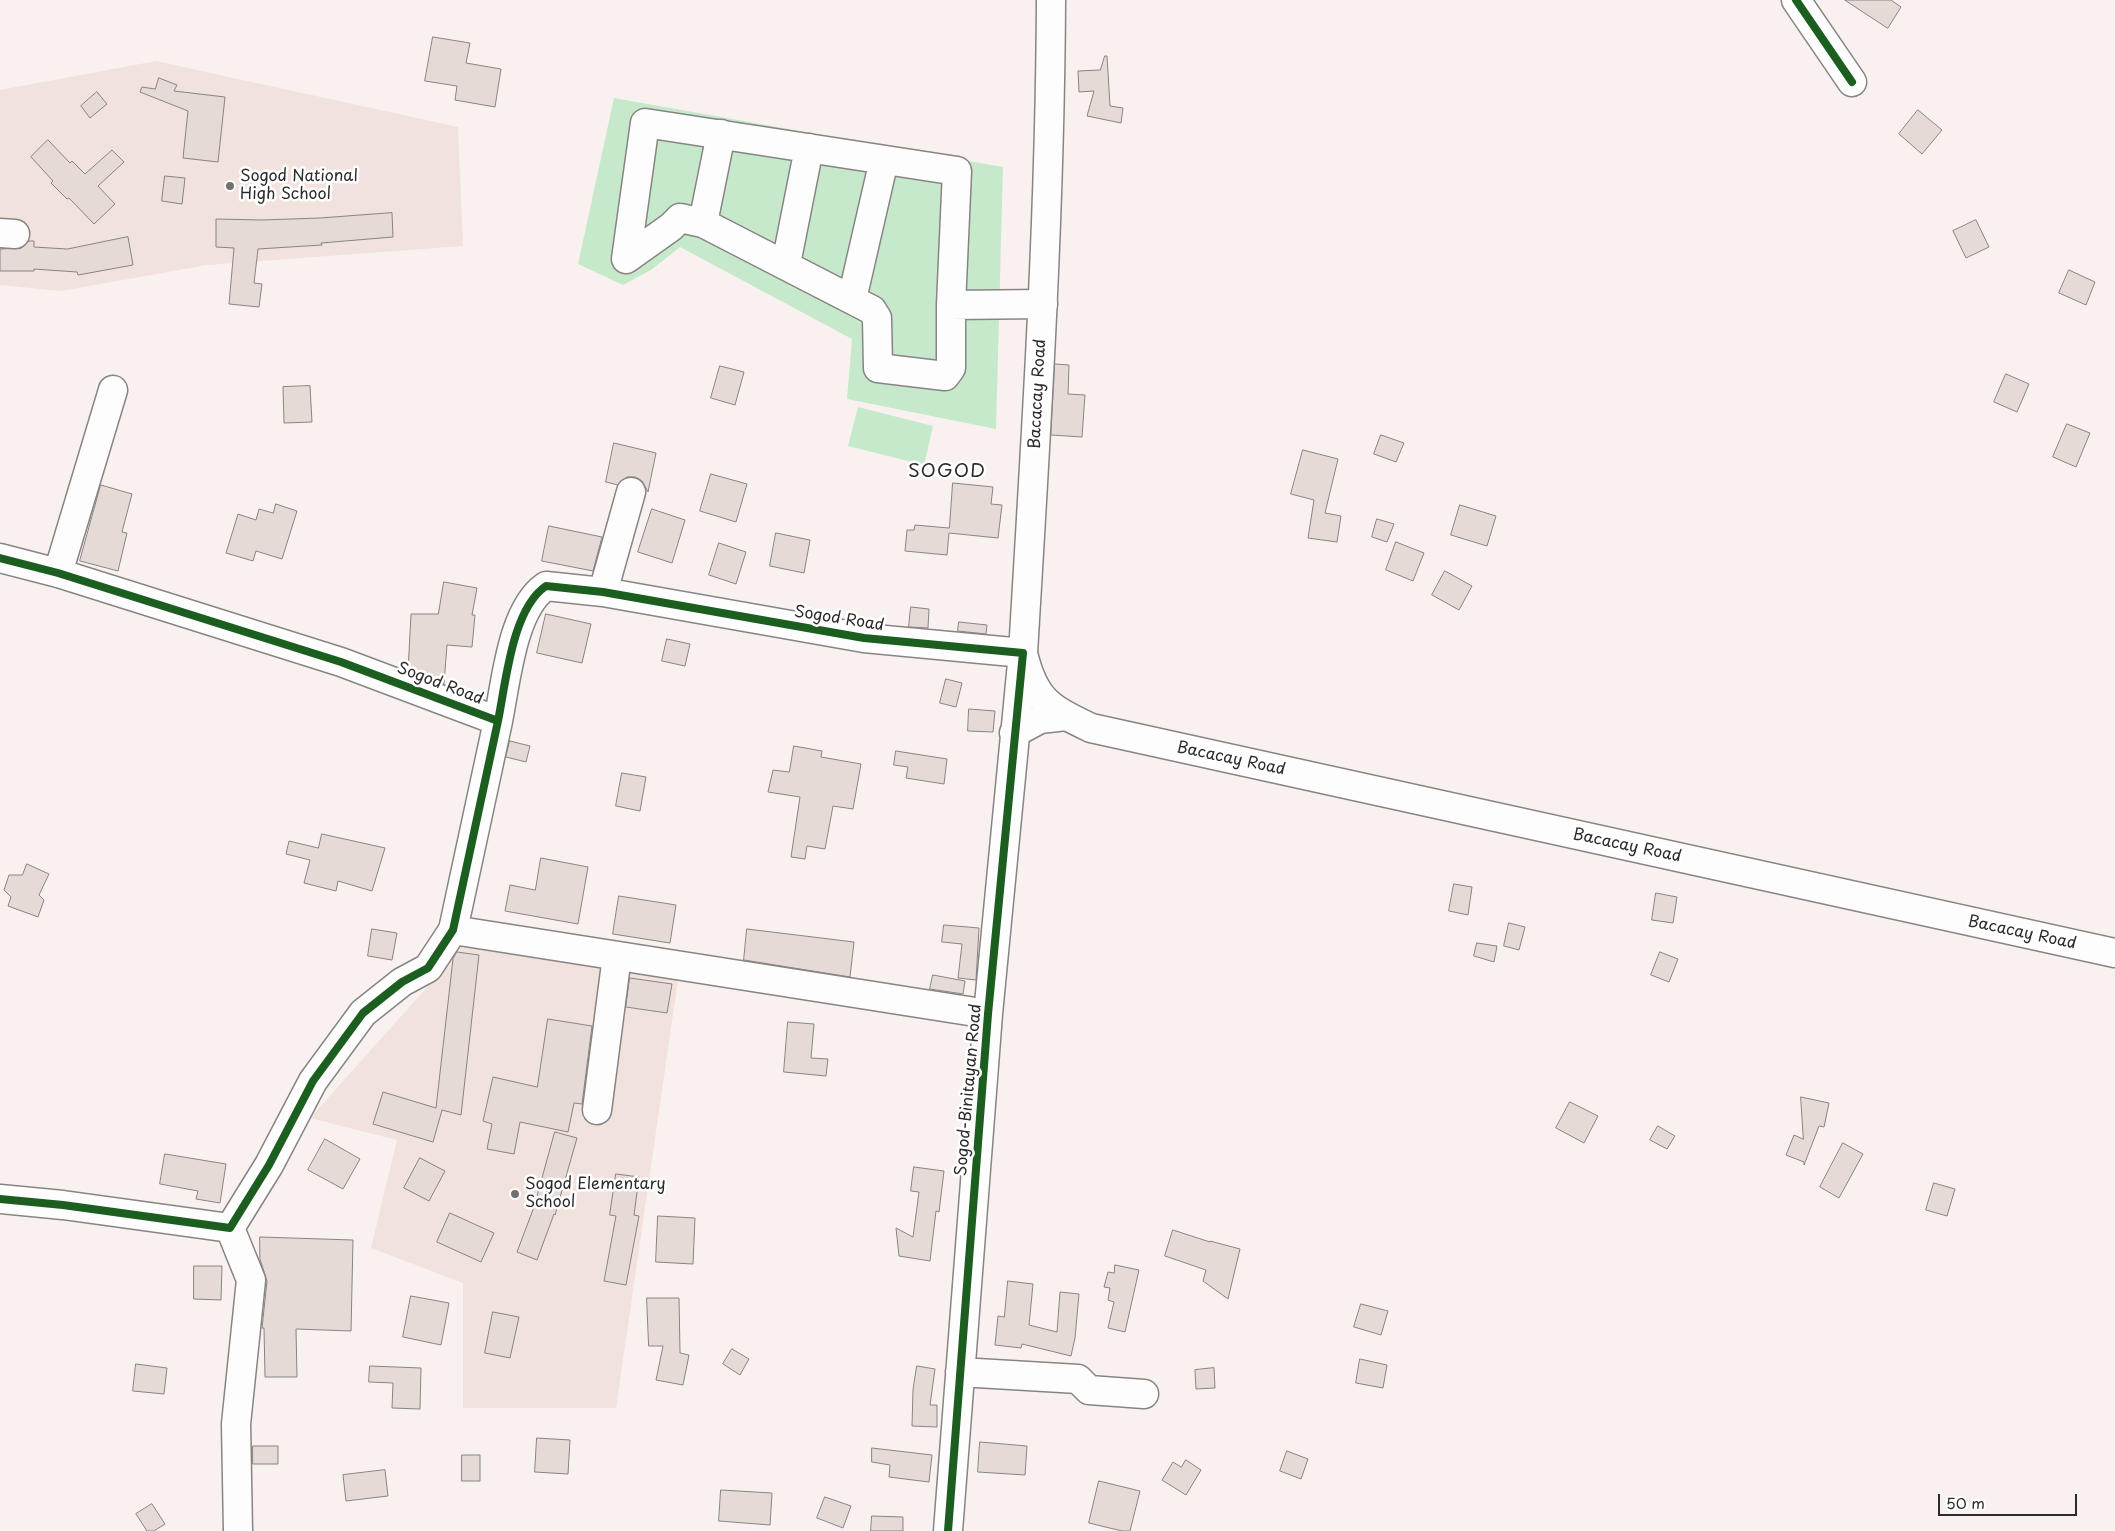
<!DOCTYPE html>
<html>
<head>
<meta charset="utf-8">
<style>
  body { margin:0 }
  #map { position:relative; width:2115px; height:1531px; overflow:hidden; background:#f9f1ef; font-family:"Playpen Sans",sans-serif }
  canvas { display:block }
  .scale { position:absolute; left:1938px; top:1494px; width:139px; height:22px; box-sizing:border-box; border:2px solid #2b2b2b; border-top:0; padding-left:6px; font-size:15px; line-height:18px; white-space:nowrap; color:#2b2b2b; -webkit-text-stroke:4px #fff; paint-order:stroke }
</style>
</head>
<body>
<div id="map">
<canvas width="2115" height="1531"></canvas>
<div class="scale">50 m</div>
</div>
<script>
const ctx = document.querySelector('canvas').getContext('2d');
ctx.lineJoin = 'round';
function fill(path, color) { ctx.fillStyle = color; ctx.fill(path, 'evenodd'); }
function trace(path, color, width, dash) { ctx.strokeStyle = color; ctx.lineWidth = width; ctx.lineCap = dash ? 'butt' : 'round'; ctx.setLineDash(dash || []); ctx.stroke(path); }
function label(font, color, halo, rows, align = 'center') {
  ctx.font = font + ' "Playpen Sans",sans-serif'; ctx.lineWidth = 5; ctx.setLineDash([]); ctx.textBaseline = 'middle'; ctx.strokeStyle = halo; ctx.fillStyle = color; for (const [text, x, y, turn = 0] of rows) {
    ctx.save(); ctx.translate(x, y); ctx.rotate((+turn || 0) * Math.PI / 180); ctx.textAlign = isNaN(turn) ? turn : align; if (halo) ctx.strokeText(text, 0, 0); ctx.fillText(text, 0, 0); ctx.restore();
  }
}
const built = new Path2D(`
  M156 61 458 127 463 246 207 265 61 291 0 285V90Z
  M451 943 678 980 616 1408H463V1283L371 1248 397 1140 310 1118 437 976Z`);
const green = new Path2D(`
  M614 98 1003 167 996 429 847 399 852 339 680 247 651 270 623 285 578 264Z
  M858 407 933 426 924 465 848 446Z`);
const building = new Path2D(`
  M1845 0H1891L1901 7 1888 28Z
  M433 37 470 43 466 63 501 69 495 107 455 100 457 86 425 81Z
  M1105 56H1107L1110 106 1123 108 1121 123 1087 116 1094 91 1079 92 1078 71 1100 70Z
  M159 78 177 85 174 91 225 97 218 162 183 158 188 111 140 92 142 87 155 89Z
  M97 92 107 104 90 118 81 106Z
  M1918 110 1942 130 1922 154 1899 134Z
  M48 140 70 163 72 161 85 174 112 150 124 162 98 186 115 204 94 224 69 198 67 199 51 183 53 181 31 157Z
  M165 176 185 178 182 204 162 201Z
  M392 213 393 237 321 243 322 245 258 249 254 283 262 284 259 307 229 304 234 248 216 247V219L262 220 320 218Z
  M1976 220 1989 247 1966 258 1953 231Z
  M128 237 133 265 78 275 77 272 34 269V271H0V249L21 248 29 241H34V247L67 249Z
  M2069 270 2095 282 2086 305 2059 293Z
  M1055 364 1069 365 1068 394 1085 395 1082 437 1051 435Z
  M720 366 744 372 735 405 711 398Z
  M2006 374 2029 384 2017 412 1994 402Z
  M310 386 312 422 284 423 283 387Z
  M2067 424 2090 433 2076 467 2053 457Z
  M1381 435 1404 443 1396 462 1374 454Z
  M614 443 656 453 648 492 642 481 635 477H627L618 485 606 482Z
  M1303 450 1338 459 1325 513 1341 516 1337 542 1308 538 1314 500 1291 494Z
  M711 474 747 484 736 522 700 511Z
  M953 483 993 487 991 504 1002 505 998 538 949 533 947 555 905 551 907 530H914L915 525 949 528Z
  M101 485 132 494 122 532 127 533 118 571 80 561Z
  M276 504 297 511 282 559 256 551 253 561 226 553 238 514 256 520 259 509 273 513Z
  M1460 505 1496 516 1487 546 1451 535Z
  M652 509 685 520 672 563 638 552Z
  M1377 519 1394 524 1387 542 1372 537Z
  M549 526 602 537 593 571 542 561Z
  M776 533 810 540 804 573 770 566Z
  M1396 542 1424 553 1413 581 1386 570Z
  M719 543 746 552 736 584 709 575Z
  M1445 571 1472 586 1459 610 1432 595Z
  M444 582 477 588 472 615H475L472 647 447 645 444 684 408 671 411 614H438Z
  M911 607 929 609 928 628 909 627Z
  M546 614 591 624 582 663 537 653Z
  M959 622 987 625 986 634 958 631Z
  M667 639 690 644 685 666 662 661Z
  M946 679 962 683 956 707 940 703Z
  M969 709 995 711 993 732 968 731Z
  M510 741 530 746 526 762 506 757Z
  M794 746 822 751 821 757 861 764 853 809 833 806 825 849 807 846 805 859 791 857 800 797 768 792 773 770 789 772Z
  M896 751 947 759 944 784 906 778 908 767 894 765Z
  M622 773 646 777 640 811 616 806Z
  M322 834 385 848 372 891 338 881 336 891 304 883 310 860 286 854 289 841 318 848Z
  M541 858 588 867 578 924 505 911 510 885 535 890Z
  M27 864 49 874 39 895 44 900 38 917 8 906 11 897 4 890 9 875H22Z
  M1454 884 1472 887 1468 915 1449 911Z
  M1656 893 1677 897 1673 923 1652 920Z
  M619 896 676 905 670 943 613 934Z
  M1509 923 1525 927 1519 950 1504 946Z
  M944 925 979 928 976 980 958 978 962 944 942 942Z
  M372 929 397 933 392 960 368 956Z
  M747 929 854 942 850 977 744 960Z
  M1477 943 1497 946 1494 962 1474 956Z
  M457 952 479 955 461 1115 442 1110 433 1142 373 1124 383 1092 436 1108 453 959Z
  M1660 952 1678 959 1669 982 1651 975Z
  M933 975 965 981 963 994 930 989Z
  M630 978 672 984 667 1013 626 1007Z
  M548 1019 592 1026 582 1104 574 1103 568 1132 520 1122 514 1154 487 1149 492 1124 483 1121 493 1077 537 1087Z
  M788 1022 814 1024 811 1058 828 1059 826 1076 784 1072Z
  M1801 1097 1829 1103 1824 1127 1819 1126 1804 1165V1162L1786 1155 1794 1135 1803 1139Z
  M1570 1102 1598 1116 1584 1143 1556 1128Z
  M1658 1126 1675 1136 1667 1149 1650 1140Z
  M555 1132 577 1138 555 1215 554 1214 537 1260 517 1252 534 1207Z
  M325 1139 360 1159 343 1189 308 1170Z
  M1843 1143 1863 1154 1839 1198 1820 1187Z
  M165 1154 226 1164 220 1203 196 1199 198 1191 160 1184Z
  M420 1158 445 1171 429 1201 404 1188Z
  M914 1167 944 1171 939 1212 936 1211 930 1261 899 1256 896 1228 913 1237 919 1192 911 1191Z
  M616 1174 639 1177 634 1215 639 1216 626 1285 604 1281 616 1216 610 1215Z
  M1934 1183 1955 1189 1947 1216 1926 1210Z
  M450 1213 494 1233 481 1262 437 1242Z
  M658 1216 695 1218 693 1264 656 1262Z
  M1173 1230 1210 1242V1241L1240 1249 1228 1299 1203 1281 1206 1270 1165 1256Z
  M260 1237 353 1240 351 1331 296 1329 297 1377H265L264 1328H262L267 1281 260 1259Z
  M1115 1265 1139 1270 1125 1332 1108 1328 1114 1302 1108 1300 1110 1288 1104 1287 1108 1272 1114 1273Z
  M194 1266H222L221 1300 194 1299Z
  M1008 1281 1033 1284 1029 1325 1057 1332 1060 1292 1079 1294 1075 1338 1071 1356 1022 1344 1021 1348 995 1345 998 1316 1004 1317Z
  M411 1296 449 1303 441 1345 403 1337Z
  M647 1298H679L680 1353 689 1355 683 1385 656 1380 663 1346H649Z
  M1361 1304 1388 1311 1381 1335 1354 1327Z
  M493 1312 519 1317 510 1358 485 1353Z
  M732 1349 749 1359 740 1375 723 1364Z
  M1360 1359 1387 1365 1383 1388 1356 1383Z
  M136 1364 167 1368 164 1394 133 1391Z
  M370 1366 421 1368 420 1409 392 1408 393 1383 369 1382Z
  M917 1366 935 1369 930 1405H937V1427L912 1426 913 1390Z
  M1214 1368 1215 1388 1196 1389 1195 1370Z
  M537 1438 570 1440 568 1474 535 1472Z
  M980 1442 1027 1446 1025 1475 978 1472Z
  M253 1446H278V1464H253Z
  M872 1448 932 1455 929 1482 889 1477 890 1465 872 1462Z
  M1287 1451 1308 1459 1301 1479 1280 1471Z
  M462 1455H480V1481H462Z
  M1186 1460 1201 1470 1186 1495 1162 1480 1173 1462 1181 1467Z
  M385 1470 388 1496 346 1501 343 1475Z
  M1099 1481 1140 1491 1130 1531H1122L1089 1523Z
  M721 1490 772 1493 770 1525 719 1521Z
  M825 1497 851 1506 843 1528 817 1518Z
  M152 1504 165 1524 154 1531H147L136 1514Z
  M872 1516 903 1517V1531H871Z`);
const minor = new Path2D(`
  M1796 0 1852 82
  M645 123 957 171 951 305V368L945 376 878 368 877 318 872 310 703 223 680 218 671 227 626 259Z
  M703 223 721 134
  M0 233 15 234
  M786 264 809 148
  M852 299 884 160
  M951 305 1043 304
  M0 558 58 573 341 662 498 721C506 682 512 609 546 586L603 592 864 638 1023 653 988 1014 948 1531
  M58 573 113 390
  M603 592 631 492
  M1014 733 1040 719 1066 716
  M453 930 988 1014
  M597 1110 617 956
  M0 1199 63 1205 230 1228 269 1165 313 1081 363 1013 402 982 428 968 453 930 498 721
  M230 1228 251 1280 236 1424 238 1531
  M960 1372 1078 1379 1089 1390 1144 1394`);
const major = new Path2D(`
  M1051 0C1050 218 1036 435 1023 653 1034 700 1049 708 1091 728L2115 953`);
const cycleway = new Path2D(`
  M1796 0 1852 82
  M0 558 58 573 341 662 498 721C506 682 512 609 546 586L603 592 864 638 1023 653 988 1014 948 1531
  M0 1199 63 1205 230 1228 269 1165 313 1081 363 1013 402 982 428 968 453 930 498 721`);
const markers = [
  [230,186,5,"#737070"],
  [515,1194,5,"#737070"]
];
const poiNames = [
  ["Sogod National",240,177],
  ["High School",240,195],
  ["Sogod Elementary",525,1185],
  ["School",525,1203]
];
const streetNames = [
  ["Bacacay Road",1038,394,-87],
  ["Sogod Road",839,619,9],
  ["Sogod Road",440,684,21],
  ["Bacacay Road",1231,759,12],
  ["Bacacay Road",1627,846,12],
  ["Bacacay Road",2022,933,12],
  ["Sogod-Binitayan Road",969,1090,-85]
];
const quarterNames = [
  ["SOGOD",947,472]
];
fill(built, '#f2e2de');
fill(green, '#c7e9cb');
fill(building, '#e5dad6');
trace(building, '#888483', 1);
trace(minor, '#888483', 31);
trace(major, '#888483', 31);
trace(minor, '#fefdfd', 28);
trace(major, '#fefdfd', 28);
trace(cycleway, '#1b5e20', 8);
for (const [x, y, r, color] of markers) { const dot = new Path2D(); dot.arc(x, y, r, 0, 2 * Math.PI); ctx.fillStyle = color; ctx.fill(dot); trace(dot, '#fff', 2); }
label('16px', '#2b2b2b', '#fff', poiNames, 'left');
label('16px', '#2b2b2b', '#fff', streetNames);
ctx.letterSpacing = '1px';
label('19px', '#2b2b2b', '#fff', quarterNames);
ctx.letterSpacing = '0px';
</script>
</body>
</html>
